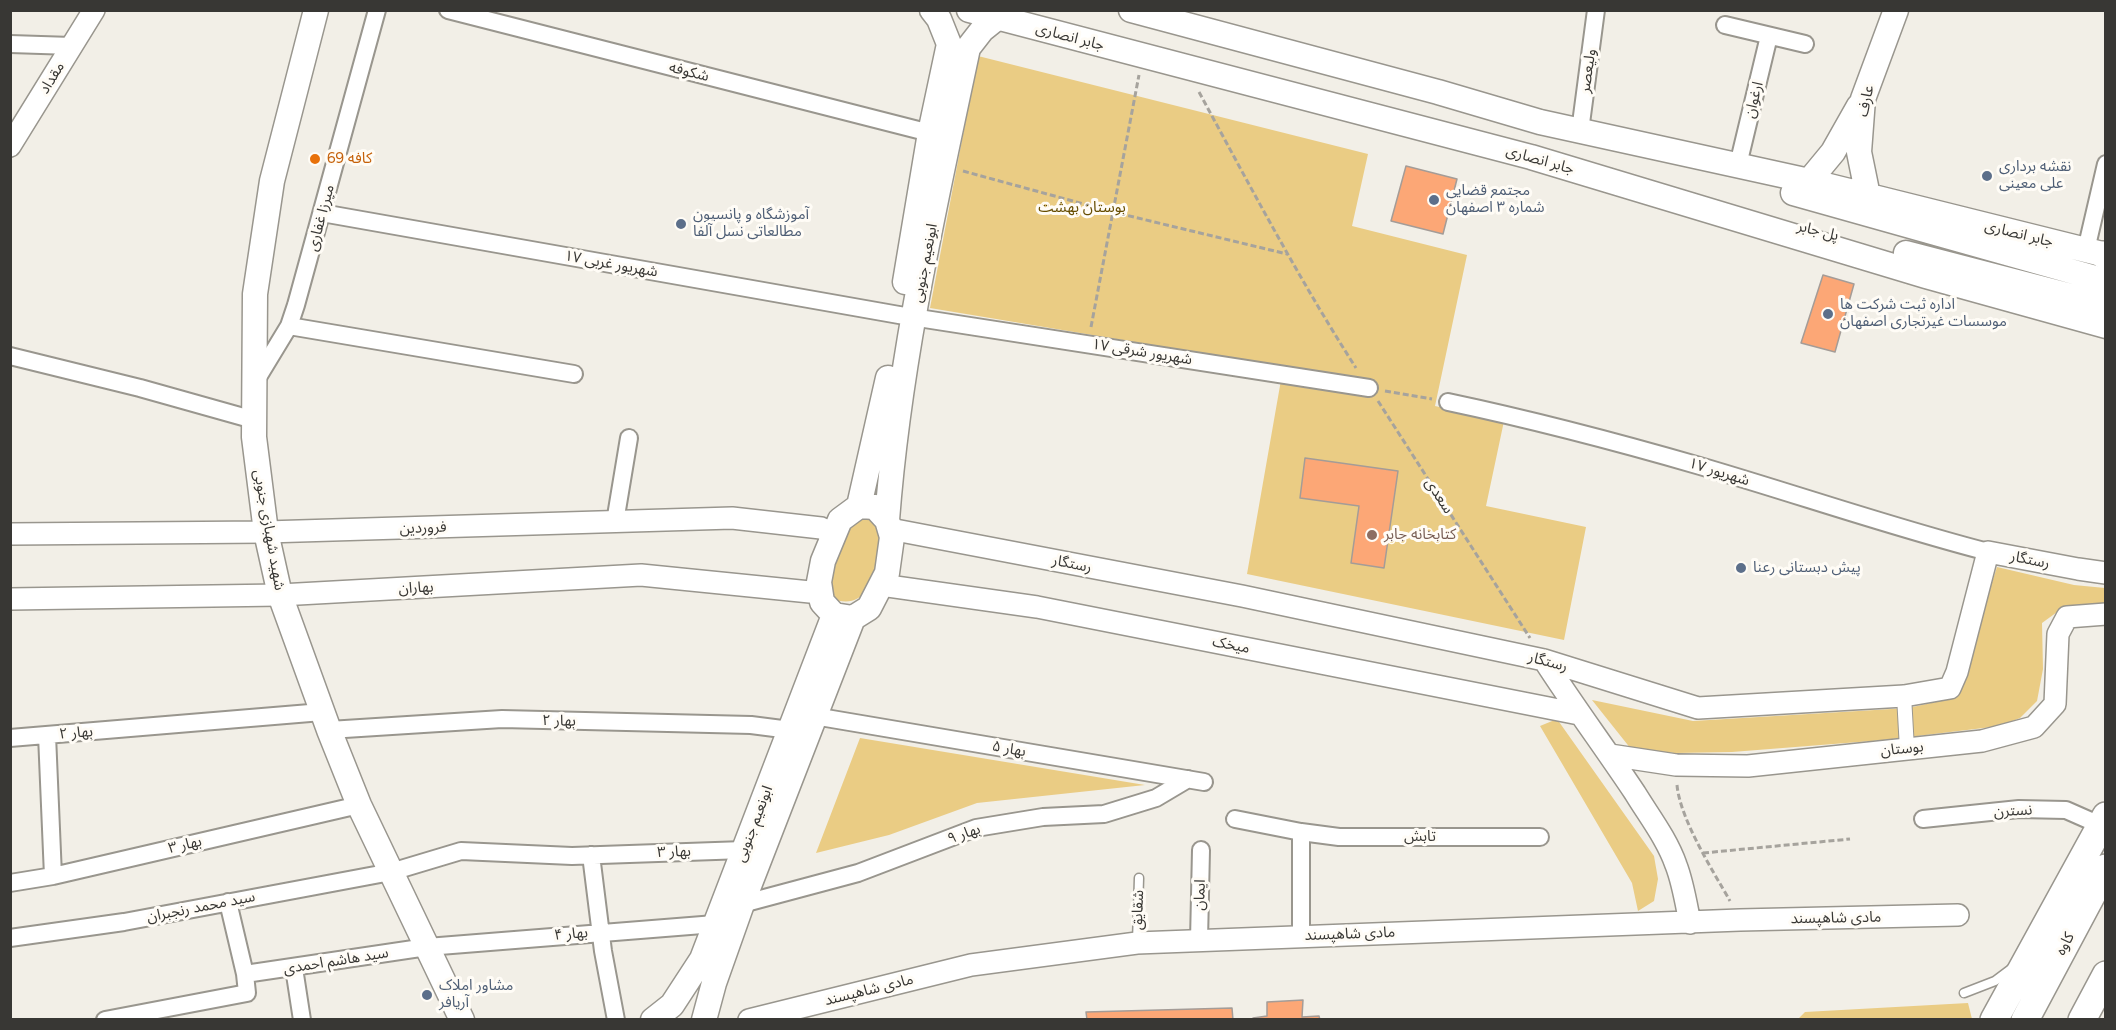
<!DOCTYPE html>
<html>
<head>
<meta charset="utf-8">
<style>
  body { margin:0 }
  #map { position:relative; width:2116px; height:1030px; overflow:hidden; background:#f2efe7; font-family:Figtree,sans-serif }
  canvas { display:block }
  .frame { position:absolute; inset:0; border:12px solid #383734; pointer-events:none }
</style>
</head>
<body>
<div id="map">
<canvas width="2116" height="1030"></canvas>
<div class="frame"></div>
</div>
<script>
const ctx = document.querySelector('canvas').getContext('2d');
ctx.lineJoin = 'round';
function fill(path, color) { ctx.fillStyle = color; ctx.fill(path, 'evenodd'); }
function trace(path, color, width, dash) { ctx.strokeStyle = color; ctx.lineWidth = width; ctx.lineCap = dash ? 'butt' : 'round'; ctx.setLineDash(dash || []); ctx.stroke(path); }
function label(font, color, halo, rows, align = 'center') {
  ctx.font = font + ' Figtree,"Noto Sans Arabic",sans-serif'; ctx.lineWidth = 6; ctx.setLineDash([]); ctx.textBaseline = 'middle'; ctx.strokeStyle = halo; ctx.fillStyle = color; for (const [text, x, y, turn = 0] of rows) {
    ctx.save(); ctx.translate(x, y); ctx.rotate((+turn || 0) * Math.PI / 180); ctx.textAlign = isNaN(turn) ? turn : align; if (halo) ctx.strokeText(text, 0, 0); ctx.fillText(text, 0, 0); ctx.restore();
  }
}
const green = new Path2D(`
  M978 56 1368 154 1352 226 1467 255 1435 406 1504 421 1486 506 1586 527 1564 640 1247 574 1281 380 1369 381 930 308Z
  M862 516 874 519C877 527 882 538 882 546 882 552 879 559 877 564 871 590 859 610 830 598L826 576 842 528Z
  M1997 567 2074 585 2105 588V606L2064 607 2042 623 2043 669 2037 701 2020 718 2000 726 1884 740 1732 752 1675 753 1631 749 1592 700 1693 721 1908 708 1954 698C1974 656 1982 611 1997 567Z
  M1557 719 1654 856 1658 879 1654 901 1638 911 1632 883 1540 726Z
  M860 738 1145 785 977 803 889 835 816 853Z
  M1968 1003 1972 1019H1798L1805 1012Z`);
const building = new Path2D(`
  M1406 166 1457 179 1443 234 1391 221Z
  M1823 275 1854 284 1835 352 1801 343Z
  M1305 458 1398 471 1384 568 1351 563 1359 506 1300 498Z
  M1303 1000 1302 1017 1319 1016 1320 1020H1253V1018L1267 1016V1002Z
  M1232 1008 1233 1020H1087L1086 1012Z`);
const path = new Path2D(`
  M1199 92C1250 186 1299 279 1356 368
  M963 171 1113 212 1287 254
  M1091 327 1139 75
  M1385 391 1432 399
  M1378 401 1530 638
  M1677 785C1680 819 1713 871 1730 901
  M1703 853 1850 839`);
const service = new Path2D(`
  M1137 942 1139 878
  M1964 993 1995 981 2011 969`);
const pedestrian = new Path2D(`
  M1904 696 1907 749`);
const minor = new Path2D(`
  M448 10 930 133
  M1725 25 1805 44
  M10 44 72 46
  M1580 131 1596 10
  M1738 165 1769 36
  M322 213 899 315 1369 388
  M2086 250 2106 164
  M289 326 574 374
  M10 356 140 388 254 420
  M255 382 289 326 296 305 377 10
  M1448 402C1533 420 1617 442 1700 466 1796 494 1891 527 1988 552
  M615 522 629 438
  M814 716 1204 782
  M329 730 502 719 751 725 790 730
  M47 735 53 876
  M10 738 322 712
  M1235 819 1301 832 1339 837H1540
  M1923 819 2019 809 2066 810 2100 825
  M591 855 603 951 616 1020
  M10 883 53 876 359 805
  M742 904 858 873 976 828 1043 817 1104 814 1156 798 1188 779
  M1301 936V832
  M10 938 124 922 391 872 461 851 572 856 744 850
  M1199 940 1201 850
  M294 968 302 1020
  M245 974 427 947 715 924
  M105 1020 247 993 245 974 228 902`);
const tertiary = new Path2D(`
  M10 146 94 10
  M890 529 1242 596 1544 660 1698 708 1904 696 1950 688 1957 672 1988 552 2078 569 2106 573
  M10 534 266 532 732 518 821 528 834 534
  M881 585 1037 607 1579 714
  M10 599 280 595 641 575 820 593
  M1544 660C1573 705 1605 748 1635 793 1649 816 1667 839 1676 865 1683 883 1686 903 1690 923
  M1610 755 1676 765 1748 766 1982 741 2034 727 2055 704 2058 634 2067 617 2106 614
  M749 1020 971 965 1137 943 1740 920 1958 915`);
const secondary = new Path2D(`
  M316 10 272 181 255 294 254 437 266 532 280 595 329 730 359 805 462 1020
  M969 10 1531 157 1926 276 2106 326
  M1131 10 1438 92 1540 122 1809 181 2106 255
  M1809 181 1833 152 1859 106
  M1793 193 2106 281
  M1868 196 1859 152 1863 99 1896 10
  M1906 253 2106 305
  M905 282 930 133 949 44 939 19 932 10
  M859 506 888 378
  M859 506 875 507 887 520 892 537 887 573 869 608 853 618 834 615 822 602 819 582 823 561 840 520Z
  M887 520C899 361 935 204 968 48L982 30 997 18
  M653 1020 672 1005 702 959 834 615
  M704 1020 714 983 742 904 853 618`);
const primary = new Path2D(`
  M2104 255H2106
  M1994 1020 2106 816
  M2025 1020 2106 868
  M2082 1020 2106 975`);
const markers = [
  [315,159,6,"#e8710a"],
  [1987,176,6,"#5c6f8a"],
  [1434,200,6,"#5c6f8a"],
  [681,224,6,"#5c6f8a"],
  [1828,314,6,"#5c6f8a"],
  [1372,535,6,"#8d6e63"],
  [1741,568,6,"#5c6f8a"],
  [427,995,6,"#5c6f8a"]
];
const streetNames = [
  ["جابر انصاری",1070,37,15],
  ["ولیعصر",1588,71,-82],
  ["شکوفه",689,72,14],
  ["مقداد",52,78,-58],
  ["ارغوان",1754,100,-76],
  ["عارف",1866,101,-78],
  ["جابر انصاری",1540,160,16],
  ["میرزا غفاری",321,218,-75],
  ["پل جابر",1818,231,14],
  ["جابر انصاری",2019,234,14],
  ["ابونعیم جنوبی",925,263,-79],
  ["۱۷ شهریور غربی",611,264,10],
  ["۱۷ شهریور شرقی",1142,352,9],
  ["۱۷ شهریور",1719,472,17],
  ["سعدی",1439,496,57],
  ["فروردین",423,528,-2],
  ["شهید شهبازی جنوبی",269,530,80],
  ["رستگار",2030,560,11],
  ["رستگار",1072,564,11],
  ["بهاران",416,588,-3],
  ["میخک",1231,645,11],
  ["رستگار",1548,662,15],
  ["بهار ۲",559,721,1],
  ["بهار ۲",76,733,-5],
  ["بهار ۵",1009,749,10],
  ["بوستان",1902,749,-6],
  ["نسترن",2013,811,-3],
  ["ابونعیم جنوبی",754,824,-69],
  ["بهار ۹",964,834,-19],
  ["تابش",1420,837],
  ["بهار ۳",185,845,-13],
  ["بهار ۳",674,852,-2],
  ["ایمان",1200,895,-88],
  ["سید محمد رنجبران",201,907,-11],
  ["شقایق",1138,910,-88],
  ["مادی شاهپسند",1836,918,-1],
  ["بهار ۴",571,934,-5],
  ["مادی شاهپسند",1350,934,-2],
  ["کاوه",2065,944,-62],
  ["سید هاشم احمدی",336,961,-9],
  ["مادی شاهپسند",869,990,-14]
];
const foodNames = [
  ["کافه 69",327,159]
];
const serviceNames = [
  ["نقشه برداری",1999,167],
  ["علی معینی",1999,184],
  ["مجتمع قضایی",1446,191],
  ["شماره ۳ اصفهان",1446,208],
  ["آموزشگاه و پانسیون",693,215],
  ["مطالعاتی نسل آلفا",693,232],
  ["اداره ثبت شرکت ها",1840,305],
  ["موسسات غیرتجاری اصفهان",1840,322],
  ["پیش دبستانی رعنا",1753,568],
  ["مشاور املاک",439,986],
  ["آریافر",439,1003]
];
const parkNames = [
  ["بوستان بهشت",1082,208]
];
const educationNames = [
  ["کتابخانه جابر",1384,535]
];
fill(green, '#eacc84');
fill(building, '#fca776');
trace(building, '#a49c97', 1.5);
trace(service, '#99968e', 11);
trace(pedestrian, '#99968e', 16);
trace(minor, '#99968e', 20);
trace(tertiary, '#99968e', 24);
trace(secondary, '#99968e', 27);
trace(primary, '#99968e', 30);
trace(path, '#a6a39d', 3, [6, 3]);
trace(service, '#fff', 8);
trace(pedestrian, '#fff', 14);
trace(minor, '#fff', 16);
trace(tertiary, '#fff', 21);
trace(secondary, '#fff', 24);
trace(primary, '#fff', 27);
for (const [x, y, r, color] of markers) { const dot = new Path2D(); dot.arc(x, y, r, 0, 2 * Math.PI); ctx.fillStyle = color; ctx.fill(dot); trace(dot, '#fffcf6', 2); }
label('15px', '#383734', '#fffcf6', streetNames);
label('15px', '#c56008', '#fffcf6', foodNames, 'left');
label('15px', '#4e5e75', '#fffcf6', serviceNames, 'left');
label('15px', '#664d00', '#fffcf6', parkNames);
label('15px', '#785e54', '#fffcf6', educationNames, 'left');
</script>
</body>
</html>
